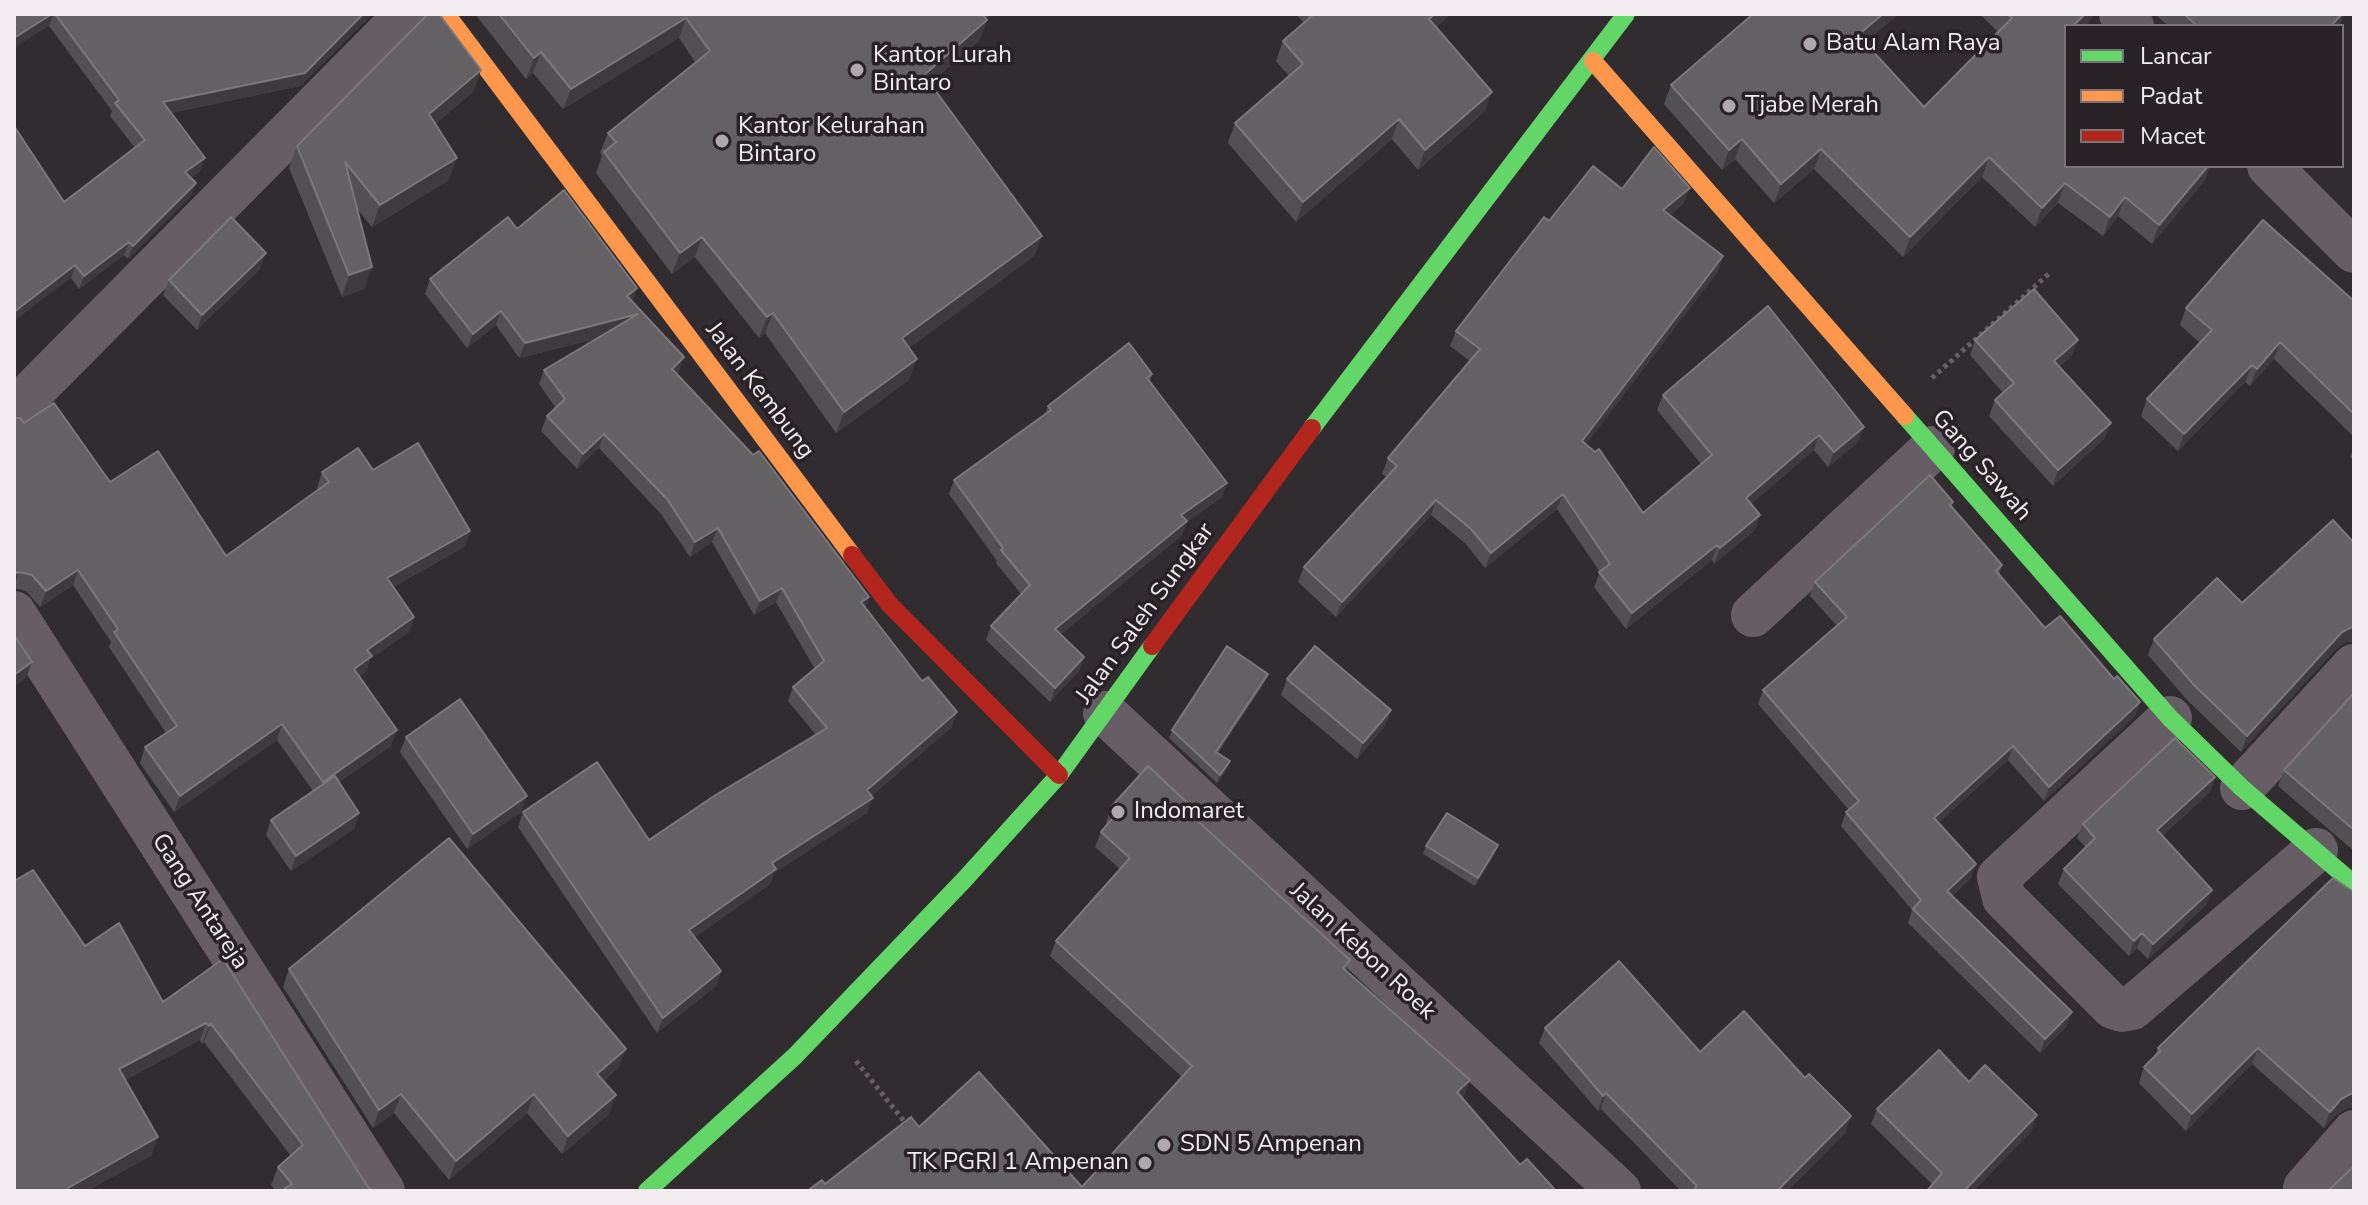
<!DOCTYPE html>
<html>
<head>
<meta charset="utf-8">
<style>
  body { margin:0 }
  #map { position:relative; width:2368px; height:1205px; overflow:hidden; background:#302c2f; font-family:"Nunito Sans",sans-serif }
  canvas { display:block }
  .frame { position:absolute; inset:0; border:16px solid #f3edf1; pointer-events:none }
  .legend { position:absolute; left:2064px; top:24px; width:280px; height:144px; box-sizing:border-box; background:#282126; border:2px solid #797377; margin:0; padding:10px 14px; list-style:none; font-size:24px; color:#f3edf1 }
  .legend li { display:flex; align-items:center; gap:16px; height:40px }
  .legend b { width:40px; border:2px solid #797377 }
</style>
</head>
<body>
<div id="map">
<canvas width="2368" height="1205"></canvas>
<div class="frame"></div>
<ul class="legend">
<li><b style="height:10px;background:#63d668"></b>Lancar</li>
<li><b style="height:10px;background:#ff974d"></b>Padat</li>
<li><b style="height:10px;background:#b3261e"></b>Macet</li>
</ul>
</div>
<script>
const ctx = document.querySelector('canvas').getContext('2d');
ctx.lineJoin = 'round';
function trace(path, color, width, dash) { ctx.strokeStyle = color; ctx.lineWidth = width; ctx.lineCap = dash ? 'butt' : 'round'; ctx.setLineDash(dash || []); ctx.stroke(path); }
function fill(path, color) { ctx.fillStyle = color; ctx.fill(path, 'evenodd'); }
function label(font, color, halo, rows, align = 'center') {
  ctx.font = font + ' "Nunito Sans",sans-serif'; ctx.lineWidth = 7; ctx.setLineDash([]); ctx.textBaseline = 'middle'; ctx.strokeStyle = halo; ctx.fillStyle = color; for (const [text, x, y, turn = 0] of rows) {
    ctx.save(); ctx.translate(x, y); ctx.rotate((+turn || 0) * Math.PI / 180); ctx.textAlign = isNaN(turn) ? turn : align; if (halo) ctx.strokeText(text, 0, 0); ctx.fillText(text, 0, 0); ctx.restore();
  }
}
const path = new Path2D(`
  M1932 378 2051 272
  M856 1061 907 1125`);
const street = new Path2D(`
  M2121 14 2132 26
  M2269 166 2354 251
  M14 410 407 14
  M14 613 383 1191
  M1753 615 1933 448
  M1105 713 1619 1191
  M2170 718 1999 877 2004 898 2113 1007 2122 1010 2132 1008 2316 850
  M2242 788 2354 666
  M2305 1188 2354 1132`);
const fast = new Path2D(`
  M1905 416 2170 718 2242 788 2354 884
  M1312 428 1626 14
  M647 1191 795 1056 964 880 1059 775 1152 646`);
const slow = new Path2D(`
  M446 14 852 555
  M1593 61 1905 416`);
const jam = new Path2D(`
  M852 555 890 605 1059 775
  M1152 646 1312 428`);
const wall = new Path2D(`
  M14 14H372L300 86 171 113 200 171 191 178 196 183 191 196 128 259 124 255 79 289 71 278 64 202 135 148 110 116 112 111 49 26Z
  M475 14H995L985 18 987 20 979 41 930 83 1042 236 1034 256 909 348V380L836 433 765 333 759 338 695 257 672 274 596 173 602 156 600 153 608 133 695 62 679 38 563 109 533 73 526 79Z
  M1296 14H1451L1436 27 1485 111 1418 170 1392 139 1296 222 1228 143 1235 123 1289 76 1276 61 1283 41 1304 23Z
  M1750 14H1899L1865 42 1924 107 1998 32 1980 14H2096L2066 26V166H2210L2205 180 2152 244 2118 216 2103 236 2058 203 2035 227 1982 177 1903 257 1814 169 1774 203 1735 159 1722 170 1664 104 1671 85 1751 15Z
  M2155 14H2344L2339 26H2168Z
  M481 70 473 92 435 124 449 180 372 227 357 209 364 289 342 297 289 168 297 146Z
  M1684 203 1670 215 1723 256 1718 271 1586 444 1643 513 1701 464 1657 410 1663 395 1858 442 1828 467 1814 450 1751 504 1755 530 1714 564 1712 560 1626 629 1594 587 1600 572 1557 509 1485 568 1466 544 1431 515 1336 617 1298 582 1304 567 1387 477 1382 474 1388 458 1470 361 1450 346 1456 331 1549 221Z
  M517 229 637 288 632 301 679 372 677 374 869 597 865 608 952 727 871 796 867 813 774 873 770 884 695 937 721 971 716 986 657 1033 518 827 523 812 649 840 816 735 788 701 793 687 815 669 776 602 754 615 712 542 690 557 661 514 599 448 577 469 541 431 547 416 556 408 539 384 544 370 599 338 519 358 496 325 467 348 425 294 430 279Z
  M260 269 197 330 163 295 169 280Z
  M2354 301V437L2274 359 2250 386 2245 382 2178 451 2141 416 2147 399 2200 343 2180 325 2186 308Z
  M1975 340 2072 355 2060 366 2105 438 2053 486 1989 416 1995 400 2003 393 1970 355Z
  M1152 374 1150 382 1222 497 1187 522 1182 535 1061 634 1084 657 1079 671 1050 702 986 640 991 626 1021 594 996 563 997 561 949 494 954 480 1045 414 1048 406Z
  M14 418 24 423 110 482 226 556 318 490 317 488 322 472 373 470 470 531 464 547 393 587 414 617 409 632 370 659 366 672 359 676 391 746 339 782 359 813 354 829 291 871 266 835 271 820 313 791 277 740 174 812 140 763 145 747 166 733 109 647 111 642 73 585 40 607 26 591 14 588Z
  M2354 445V461L2350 457Z
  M1951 507 2002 565 1999 575 2045 628 2114 679 2140 702 2135 716 2044 801 2008 760 1938 823 1971 878 1952 896 2067 1026 2040 1053 1908 923 1912 910 1841 826 1846 812 1849 810 1758 704 1763 690 1837 626 1810 596 1815 582Z
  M2242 603 2346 642 2336 649 2241 752 2188 701 2148 655 2154 639Z
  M1287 679 1391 710 1385 726 1357 759 1281 695Z
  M1265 682 1218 753 1227 769 1217 783 1169 738 1172 730Z
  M2354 693V851L2278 786 2284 770Z
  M406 737 521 812 467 849 400 752Z
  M1148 766 1194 809 1191 816 1350 960 1346 970 1470 1080 1464 1096 1462 1098 1520 1165 1527 1159 1556 1191H807L822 1180 825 1184 911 1117 919 1127 979 1072 1082 1187 1182 1077 1050 956 1056 941 1120 869 1095 847 1101 832 1107 824 1106 823 1111 807Z
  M2215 777 2210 792 2162 836 2207 904 2148 959 2137 948 2129 956 2058 884 2064 869 2086 848 2077 838 2083 824Z
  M1498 845 1495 853 1475 886 1423 854 1426 846Z
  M2354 892V1108H2347L2335 1116 2324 1128 2252 1064 2186 1131 2139 1083 2144 1067 2155 1056 2158 1048Z
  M85 946 163 1002 223 959 368 1187 374 1191H276L271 1185 278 1167 291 1156 204 1042 202 1044 200 1040 125 1080 152 1155 87 1191Z
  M289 969 619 1067 604 1081 609 1114 562 1154 527 1113 449 1180 394 1113 373 1128 283 987Z
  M1545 1028 1700 1052 1846 1132 1787 1191H1681L1601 1109 1598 1111 1539 1043Z
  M1969 1082 2032 1131 1932 1184 1871 1124 1877 1109Z`);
const shadedWall = new Path2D(`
  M52 14H54L49 26 14 48V38Z
  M363 14H372L300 86 158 116 163 102Z
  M969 14H995L965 24Z
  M1435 14H1451L1422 39 1429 19Z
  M1883 14H1899L1851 54 1858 35Z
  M2085 14H2096L2085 26H2074Z
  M2342 14H2344L2339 26H2331Z
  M686 18 679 38 563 109 571 89Z
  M987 20 979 41 916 95 924 75Z
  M541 52 533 73 526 79 534 58Z
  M481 70 473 92 421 136 429 114Z
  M1492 92 1485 111 1418 170 1425 150Z
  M1399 119 1392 139 1296 222 1303 202Z
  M1742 139 1735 159 1722 170 1729 150Z
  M1821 149 1814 169 1774 203 1781 184Z
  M1989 157 1982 177 1903 257 1910 237Z
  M205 158 200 171 180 186 185 172Z
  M457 158 449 180 372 227 380 205Z
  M2208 166H2210L2205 180 2152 244 2159 225Z
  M196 183 191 196 128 259 133 246Z
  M2065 183 2058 203 2035 227 2042 208Z
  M1690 188 1684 203 1658 226 1663 210Z
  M2125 197 2118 216 2103 236 2110 217Z
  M1042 236 1034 256 894 359 902 338Z
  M702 237 695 257 672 274 680 253Z
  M129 242 124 255 79 289 84 276Z
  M266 253 260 269 197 330 202 315Z
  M1723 256 1718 271 1577 456 1582 441Z
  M75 265 71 278 14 321V312Z
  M372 267 364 289 342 297 349 275Z
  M637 288 632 303 627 296Z
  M501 311 496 325 467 348 473 334Z
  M773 313 765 333 759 338 767 317Z
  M638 314 632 329 519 358 525 343Z
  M2078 340 2072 355 2049 376 2054 361Z
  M2280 342 2274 359 2250 386 2257 369Z
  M684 357 679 372 666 384 672 369Z
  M917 359 909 380 836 433 844 412Z
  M2252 365 2245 382 2178 451 2184 434Z
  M2111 423 2105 438 2053 486 2058 470Z
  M1864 427 1858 442 1828 467 1834 452Z
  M604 434 599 448 577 469 583 454Z
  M1819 435 1814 450 1741 513 1746 498Z
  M1227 483 1222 497 1187 522 1182 535 1050 643 1055 629 1181 515Z
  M1563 494 1557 509 1485 568 1491 553Z
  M1436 500 1431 515 1336 617 1342 602Z
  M1760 515 1755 530 1714 564 1720 548Z
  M718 528 712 542 690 557 695 542Z
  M470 531 464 547 381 593 387 578Z
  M1717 545 1712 560 1626 629 1632 613Z
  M78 570 73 585 40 607 46 591Z
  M19 572 14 587V574Z
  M782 588 776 602 754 615 760 601Z
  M869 597 864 612 861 602Z
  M414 617 409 632 370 659 366 672 348 685 354 669 367 650Z
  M2352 626H2354V642H2346L2336 649 2241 752 2247 736 2342 632Z
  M1084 657 1079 671 1050 702 1055 688Z
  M32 662 26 678 14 687V675Z
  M1268 674 1265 682 1213 760 1216 752Z
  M2140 702 2135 716 2044 801 2049 787Z
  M1391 710 1385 726 1357 759 1363 743Z
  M957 712 952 727 861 804 867 790Z
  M282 724 277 740 174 812 180 796Z
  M397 730 391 746 317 797 323 782Z
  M2013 746 2008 760 1928 832 1934 818Z
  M1230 761 1227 769 1217 783 1220 775Z
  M2215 777 2210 792 2152 845 2157 830Z
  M527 796 521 812 467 849 473 834Z
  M873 798 867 813 774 873 770 884 684 945 689 930 772 863Z
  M359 813 354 829 291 871 296 856Z
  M1498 845 1495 853 1475 886 1478 878Z
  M1976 864 1971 878 1942 905 1947 891Z
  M2212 890 2207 904 2148 959 2153 944Z
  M2142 933 2137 948 2129 956 2134 941Z
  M721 971 716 986 657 1033 663 1018Z
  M2072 1012 2067 1026 2040 1053 2045 1039Z
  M206 1023 200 1040 112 1087 119 1069Z
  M211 1024 204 1042 202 1044 209 1026Z
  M2258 1048 2252 1064 2186 1131 2192 1114Z
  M626 1049 619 1067 591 1092 597 1074Z
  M1470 1080 1464 1096 1451 1108 1457 1092Z
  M2353 1092H2354V1108H2347L2335 1116 2324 1128 2330 1112 2341 1099Z
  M1606 1093 1601 1109 1598 1111 1603 1096Z
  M401 1094 394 1113 373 1128 379 1110Z
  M534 1094 527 1113 449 1180 456 1161Z
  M616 1095 609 1114 562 1154 568 1136Z
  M2037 1115 2032 1131 1974 1191H1964Z
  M1851 1116 1846 1132 1787 1191H1777Z
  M158 1137 152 1155 87 1191H67L68 1188Z`);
const building = new Path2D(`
  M14 14H52L14 38Z
  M55 14H363L305 73 163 102 205 158 185 172 196 183 133 246 129 242 84 276 75 265 14 312V126L64 202 145 140 115 103 119 100Z
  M428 14H439L481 70 429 114 457 158 380 205 345 162 372 267 349 275 297 146Z
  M499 14H982L987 20 924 75 1042 236 902 338 917 359 844 412 773 313 767 317 702 237 680 253 604 152 616 142 608 133 710 51 686 18 571 89 541 52 534 58Z
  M1314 14H1435L1429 19 1492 92 1425 150 1399 119 1303 202 1235 123 1303 64 1283 41Z
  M1753 14H1883L1858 35 1924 107 2012 18 2007 14H2085L2074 25 2076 26H2066V166H2208L2159 225 2125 197 2110 217 2065 183 2042 208 1989 157 1910 237 1821 149 1781 184 1742 139 1729 150 1671 85Z
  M2184 14H2342L2331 26H2197Z
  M1654 147 1690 188 1663 210 1723 256 1582 441 1595 452 1599 449 1643 513 1712 455 1663 395 1768 306 1864 427 1834 452 1819 435 1746 498 1760 515 1720 548 1717 545 1632 613 1599 572 1610 564 1563 494 1491 553 1471 529 1436 500 1342 602 1304 567 1397 466 1388 458 1480 349 1456 331 1544 217 1549 221 1593 166 1622 189Z
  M564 190 637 288 627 296 684 357 672 369 753 455 759 451 869 597 861 602 922 681 928 677 957 712 867 790 873 798 772 863 776 869 689 930 721 971 663 1018 523 812 597 762 649 840 714 796 827 728 793 687 824 661 782 588 760 601 718 528 695 542 667 499 604 434 583 454 547 416 565 399 544 370 638 314 525 343 501 311 473 334 430 279 508 217 517 229Z
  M231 217 266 253 202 315 169 280Z
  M2263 220 2354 301V414L2280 342 2257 369 2252 365 2184 434 2147 399 2212 330 2186 308Z
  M2034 289 2078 340 2054 361 2111 423 2058 470 1995 400 2014 383 1975 340Z
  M1129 343 1152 374 1147 378 1227 483 1181 515 1187 521 1055 629 1084 657 1055 688 991 626 1030 585 1001 550 1003 548 954 480 1051 410 1048 406Z
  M54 403 110 482 158 451 226 556 329 482 322 472 358 448 373 470 418 443 470 531 387 578 414 617 367 650 372 656 354 669 397 730 323 782 282 724 180 796 145 747 177 726 114 632 118 629 78 570 46 591 32 575 19 572 14 574V418H20L24 423Z
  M1930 475 1953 502 1950 505 2002 565 1996 571 2045 628 2060 616 2114 679 2117 676 2140 702 2049 787 2013 746 1934 818 1976 864 1947 891 2072 1012 2045 1039 1913 909 1921 900 1846 812 1859 801 1763 690 1847 617 1815 582Z
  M2333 520 2354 543V626L2342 632 2247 736 2194 685 2154 639 2217 578 2242 603Z
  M14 635 32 662 14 675Z
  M1227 646 1268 674 1216 752 1230 761 1220 775 1172 730Z
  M1315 646 1391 710 1363 743 1287 679Z
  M2354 693V830L2284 770Z
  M460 699 527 796 473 834 406 737Z
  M2175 738 2215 777 2157 830 2212 890 2153 944 2142 933 2134 941 2064 869 2095 838 2083 824Z
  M1148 766 1194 809 1190 814 1350 960 1343 968 1470 1080 1457 1092 1520 1165 1527 1159 1556 1191H807L822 1180 825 1184 911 1117 919 1127 979 1072 1082 1187 1192 1066 1056 941 1130 858 1101 832 1117 813 1111 807Z
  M335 776 359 813 296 856 271 820Z
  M1447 813 1498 845 1478 878 1426 846Z
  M449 838 626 1049 597 1074 616 1095 568 1136 534 1094 456 1161 401 1094 379 1110 289 969Z
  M33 870 85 946 119 923 163 1002 223 959 368 1187 374 1191H281L292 1184 278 1167 303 1145 211 1024 209 1026 206 1023 119 1069 158 1137 68 1188 69 1191H14V881Z
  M2333 878 2354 892V1092L2341 1099 2330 1112 2258 1048 2192 1114 2144 1067 2160 1051 2158 1048Z
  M1619 961 1700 1052 1744 1011 1805 1078 1809 1074 1851 1116 1777 1191H1693L1697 1186 1606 1093 1603 1096 1545 1028Z
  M1939 1050 1969 1082 1985 1065 2037 1115 1964 1191H1927L1942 1173 1877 1109Z
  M2354 1166V1191H2328Z`);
const markers = [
  [1810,44,8,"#afa9ad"],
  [857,70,8,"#afa9ad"],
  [1729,106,8,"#afa9ad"],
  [722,141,8,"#afa9ad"],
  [1118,812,8,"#afa9ad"],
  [1164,1145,8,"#afa9ad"],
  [1145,1163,8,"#afa9ad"]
];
const poiNames = [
  ["Batu Alam Raya",1826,44],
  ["Kantor Lurah",873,56],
  ["Bintaro",873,84],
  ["Tjabe Merah",1745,106],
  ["Kantor Kelurahan",738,127],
  ["Bintaro",738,155],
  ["Indomaret",1134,812],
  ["SDN 5 Ampenan",1180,1145],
  ["TK PGRI 1 Ampenan",1129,1163,"right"]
];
const streetNames = [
  ["Jalan Kembung",759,391,53],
  ["Gang Sawah",1981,466,49],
  ["Jalan Saleh Sungkar",1146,614,-54],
  ["Gang Antareja",199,902,57],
  ["Jalan Kebon Roek",1362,952,43]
];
trace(path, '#675f65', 5, [4, 4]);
trace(street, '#675d65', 44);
trace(fast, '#63d668', 18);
trace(slow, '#ff974d', 18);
trace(jam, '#b3261e', 18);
fill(wall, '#535053');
fill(shadedWall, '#3e3a3d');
fill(building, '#646164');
trace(building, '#7b777a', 2);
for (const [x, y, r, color] of markers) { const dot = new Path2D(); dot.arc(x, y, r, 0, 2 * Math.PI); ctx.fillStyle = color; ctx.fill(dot); trace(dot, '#282126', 3); }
label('24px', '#f3edf1', '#282126', poiNames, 'left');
label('24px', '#f3edf1', '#282126', streetNames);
</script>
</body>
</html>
